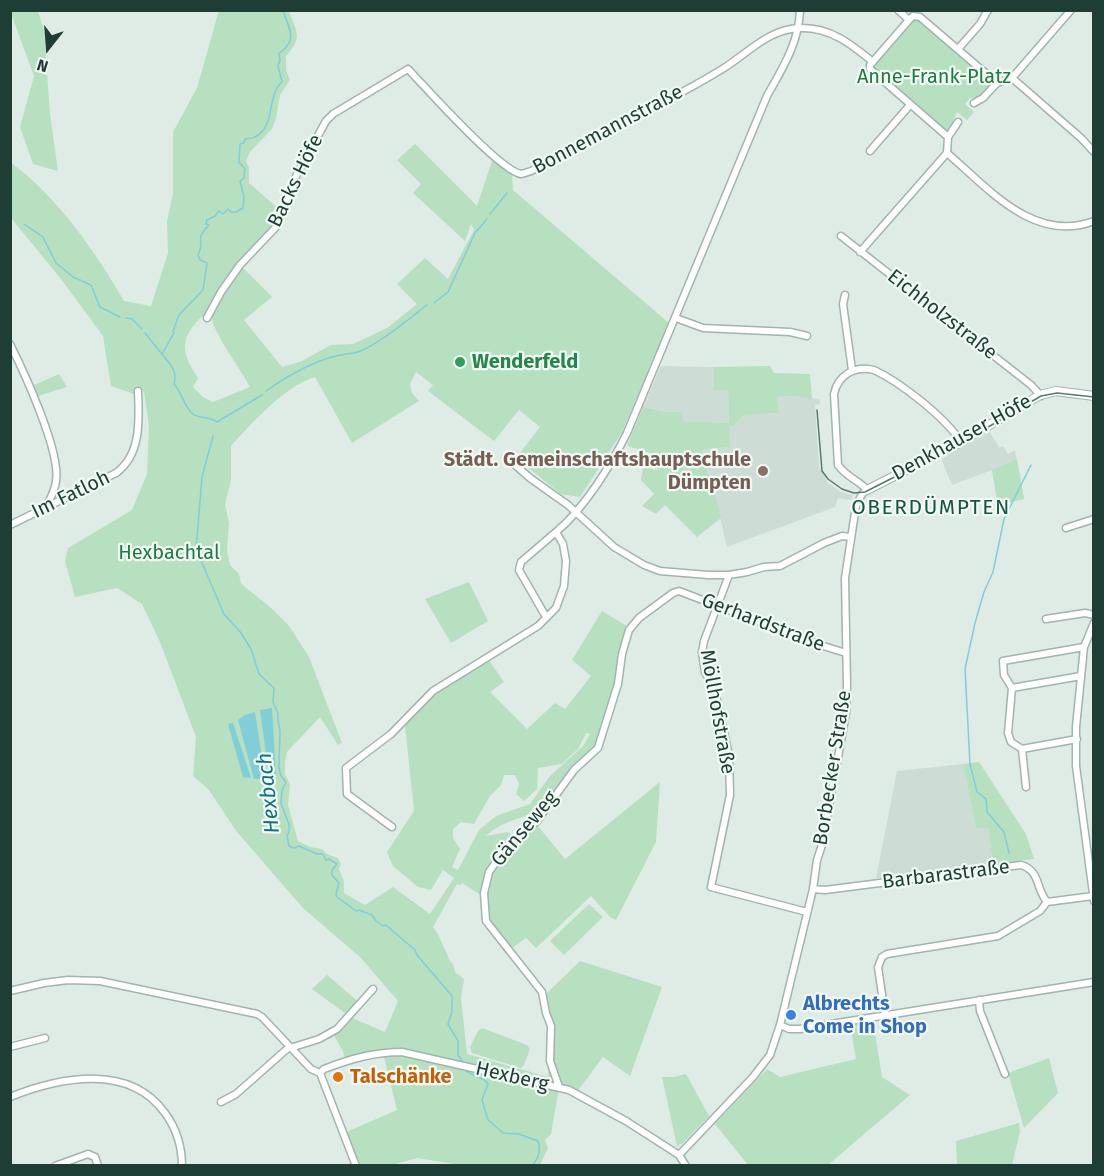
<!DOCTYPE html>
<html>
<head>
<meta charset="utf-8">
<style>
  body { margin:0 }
  #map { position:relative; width:1104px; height:1176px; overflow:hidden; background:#dfece6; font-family:"Fira Sans",sans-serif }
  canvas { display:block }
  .frame { position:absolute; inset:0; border:12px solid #1e3e35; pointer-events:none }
  .north { position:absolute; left:18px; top:18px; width:60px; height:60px; -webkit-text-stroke:4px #f0f9f4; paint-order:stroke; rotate:197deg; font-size:16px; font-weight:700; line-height:24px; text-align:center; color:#1e3e35 }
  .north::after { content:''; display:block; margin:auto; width:21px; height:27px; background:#1e3e35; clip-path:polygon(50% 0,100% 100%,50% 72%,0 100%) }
</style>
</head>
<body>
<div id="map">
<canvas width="1104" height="1176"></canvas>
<div class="frame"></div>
<div class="north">N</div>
</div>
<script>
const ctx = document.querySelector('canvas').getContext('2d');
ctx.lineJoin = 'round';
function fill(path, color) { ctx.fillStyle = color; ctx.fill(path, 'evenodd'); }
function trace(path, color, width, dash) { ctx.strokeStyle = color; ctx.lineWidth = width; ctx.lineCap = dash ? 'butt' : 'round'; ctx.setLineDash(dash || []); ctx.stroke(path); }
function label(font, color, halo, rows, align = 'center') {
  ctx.font = font + ' "Fira Sans",sans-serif'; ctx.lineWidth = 4.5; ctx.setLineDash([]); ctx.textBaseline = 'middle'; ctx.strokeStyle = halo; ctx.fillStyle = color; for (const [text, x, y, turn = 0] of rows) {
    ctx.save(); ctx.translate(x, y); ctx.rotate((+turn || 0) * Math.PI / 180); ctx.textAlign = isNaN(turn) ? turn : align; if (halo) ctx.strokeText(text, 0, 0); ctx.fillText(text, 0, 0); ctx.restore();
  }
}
const built = new Path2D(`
  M661 366 714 367 713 389 728 390 729 423 684 421 682 412H666L643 407Z
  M795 396 820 399V404L815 405 819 467 828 483 841 492 853 495 851 500 838 498 835 507 727 547 711 479 702 461 701 450 729 447V426H733L744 415 779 413 777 397Z
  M990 432 999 448 1003 446 1008 454 1015 450 1024 499 998 505 992 470 952 485 942 461 943 458Z
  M963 764 976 829 988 828 993 864 876 878 897 771Z`);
const green = new Path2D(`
  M219 10 289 11C296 32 304 36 286 56V70L290 80 280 95 276 118 272 129 250 152 246 161 249 168V183L280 210 279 217 208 311C181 335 178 348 198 378L193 387 203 397 213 402 250 387C242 372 212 330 212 318 212 302 233 279 242 267L272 297 244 320 282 367 300 362 331 345 353 344 387 328 417 304 397 284 425 258 448 279 474 230 471 224 465 241 413 193 421 184 397 160 415 144 477 206 493 158 512 174 513 190 669 323 622 432 580 497 561 494 516 458 540 427 519 410 494 441 428 391 433 385 416 372 410 384 412 393 419 401 352 443 315 377C285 386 252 423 231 446V480L225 504 229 523 227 550 230 565 239 574 241 583 245 587 270 607 290 627 309 657 342 743 338 745 320 717 287 752 285 762V774L290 784 288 805 298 841 310 847 322 849 327 854 338 858 341 864 339 869 344 881V893L365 905 393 887 430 914 454 878 443 870 431 890 418 887 393 866 387 852 414 811 404 716 434 686 486 656 504 682 490 692 527 729 555 703 565 709 591 676 572 660 602 611 632 629 605 735H601L588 756 567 775 537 819 532 813C514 821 501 822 486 836L507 832 515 836 533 820 565 859 660 782 656 842 616 920 610 917 591 896 536 948 526 938 505 953 487 926 482 896 462 883 461 885 457 884 433 927 438 934 450 961 453 964 455 972 464 979 461 998 467 1054 548 1077 554 1030 546 994 580 961 662 987 630 1076 603 1057 577 1092 560 1083 551 1134 545 1140 548 1148 540 1165H461L417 1158 392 1165H358L344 1133 397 1110 383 1053 345 1060 343 1051 333 1034 350 1017 385 1032 398 1001 361 958 303 908 237 832 209 790 193 776 196 737 160 642 142 604 117 588 75 597 65 561 68 548 132 510 147 474 149 426 144 391 134 394 111 386 103 336 61 279 11 218 10 162C58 197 95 251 124 301L151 306 168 253 167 221 173 193V132L197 88ZM586 733 590 734 583 746 550 776 530 804 496 816 479 830 458 870 452 867 460 849 453 838V829L461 822 474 824 490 796 501 785 504 775H515L519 784 516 794 524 801 537 789 538 768 562 764 579 748Z
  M10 11H38L44 30 50 114 58 171 33 164 20 127 34 76Z
  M916 18 990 81 991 85 980 97 970 98 965 104 974 112 967 120 957 112C953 119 953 126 949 133L945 132 873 69V67Z
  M770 366 774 373 810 374 812 399 795 396 777 397 779 413 744 415 733 426H729L730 447 702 450V461L711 479 721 518 697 537 665 505 656 514 642 506 654 494 641 480 643 467 657 470 660 456 627 446 643 407 666 412H682L684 421 729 423 728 390H713L714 367Z
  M59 374 67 387 38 396 34 385Z
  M1017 459 1024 499 998 505 992 470Z
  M469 582 488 621 451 643 425 599Z
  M979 762 1026 834 1034 859 993 864 988 828 976 829 963 764Z
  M589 904 603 917 564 955 550 941Z
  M327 975 361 1004 349 1016 312 989Z
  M873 1021 882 1077 910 1095 828 1165H748L715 1124 767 1069 780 1077 856 1059 850 1025Z
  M482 1028 527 1045 530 1049 524 1065 521 1068 472 1053 470 1047 478 1031Z
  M1049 1058 1058 1093 1024 1128 1008 1073Z
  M686 1074 709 1116 683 1143 677 1146 662 1077H674Z
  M1019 1123 1020 1132 1012 1165H957L956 1141Z`);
const water = new Path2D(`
  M272 708 276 776H269L260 710Z
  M255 712 265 778 254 779 238 720 245 715Z
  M233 723 251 778 243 777 228 724Z`);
const stream = new Path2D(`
  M490 214 507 193
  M24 224 43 237 56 263 73 277 91 285 100 307 120 317
  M434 303 448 292 475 233 487 219
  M126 318 132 319 142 329
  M145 333 161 353
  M266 391C286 377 311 362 336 356 343 354 351 354 358 352 378 345 410 318 427 305
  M262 395 217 422C209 416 200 419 193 414 183 406 183 394 174 384 178 371 170 364 162 354L174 333 173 331 179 315 203 290 207 263 200 260 198 255C206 239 193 242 209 225L206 224 207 220 215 216 219 211 223 214 228 209 231 212H236L243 208 244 197 240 181 244 178 245 169 239 162 240 144 244 143 245 139C249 138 252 139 255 137 276 127 266 96 282 82L278 66 280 60 279 54C281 51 284 50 286 47 297 36 286 23 283 10
  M213 436 202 477 196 549 224 614 241 633 251 649 259 674 274 688 273 702 278 713C277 719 279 725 280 731 280 743 279 754 279 765 279 772 281 778 286 782L282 790 281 804 289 824V832L287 836 289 846 294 848 299 846 317 854H323L326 860 329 859 337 864 332 870V875L339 883 336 894 337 897 356 911 359 910 372 915 376 921 383 926 386 925 415 950 417 955 452 996V1012L448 1024 458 1041V1055L465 1065
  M1009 853 1004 832 987 812 986 799 977 792 970 764 965 669 975 623 984 592 993 572 1004 519 1031 465
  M465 1070C472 1077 482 1075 488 1084L482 1100 488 1120 503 1133 519 1134 538 1141C541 1151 539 1157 532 1166`);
const minor = new Path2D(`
  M898 10 909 20
  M958 49 980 24 988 10
  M1012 78 1081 138 1094 152
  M974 103 983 98 997 83 1012 78 1071 10
  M948 137 870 69V65L909 20 913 16 920 17 997 83
  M870 151 910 105
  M947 153C988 188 1034 244 1094 221
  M841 236 1031 385 1041 396
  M860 252 947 153 948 137 958 122
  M845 295 843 304 852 370
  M207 318 221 292 240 265 277 226 297 174 326 121 333 114 408 69C426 88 500 171 521 174 540 170 564 153 583 143 630 119 679 96 724 68 749 52 769 29 800 28 830 27 851 44 873 62
  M676 318 703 328 790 332 807 336
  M10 344C24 372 61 452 56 481 55 491 50 499 46 507
  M506 457 530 478 568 505 614 547 644 565 660 571 708 575H729L747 572 764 567 780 566 824 543 842 536 851 537
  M10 525 116 473C142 454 139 419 138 391
  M1066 528 1094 519
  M729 575 704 641 702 652 705 672 715 691 729 756 730 795 711 887 807 912
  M546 617 519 570 521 562 556 532
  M1046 619 1085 613 1094 615
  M1094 623 1084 647 1076 727V766L1094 901
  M1012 688 1004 675 1003 661 1084 647
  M1077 739 1022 749 1011 742 1008 733 1012 688 1081 676
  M1022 749 1026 787
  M392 827 347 794 346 768 391 734 433 691 538 626 556 608 564 586 566 561 563 544 556 532C584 509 611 465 627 433L767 96C782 69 799 43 800 10
  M813 889 825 890 1021 865C1040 870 1036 889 1047 902
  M1047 902 1093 896
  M10 991 44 983 68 980 100 981 257 1014 262 1017 311 1069 320 1073
  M979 1000 980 1011 1005 1074
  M885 1015 878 967 882 957 887 954 998 936 1040 911 1047 902
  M780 1025 789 1029H800L1094 982
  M10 1047 45 1038
  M320 1073 324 1069C350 1059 374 1052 402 1052L569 1090 626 1121 651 1137 679 1155 686 1166
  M320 1073 356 1166
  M559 1087 550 1061 551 1026 546 1013 542 992 486 921 484 893 489 872 500 856 514 841 537 821 574 770 598 748 618 684 622 654 629 630 639 618 673 593 679 591 820 645 846 653
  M10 1097C60 1077 129 1063 165 1113 176 1128 182 1147 182 1166
  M221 1102 236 1094 287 1049 319 1039 337 1029 373 989
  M679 1155 753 1077 770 1055 780 1025 813 889 817 860 822 845 846 713 847 685 845 578 856 506 862 494 867 490C859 480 846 477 838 465L834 394C838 375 855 365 874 370 900 382 945 417 961 442
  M55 1166 88 1154 95 1157 98 1166`);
const tertiary = new Path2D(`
  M867 490 961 442 1040 395 1056 391 1094 396`);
const tram = new Path2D(`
  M817 410 822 471 828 479 842 489 854 493 865 492 961 443 1041 396 1057 393 1094 397`);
const markers = [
  [460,362,6,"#2e9e5b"],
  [763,471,6,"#8d6e63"],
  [791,1015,6,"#3f7fe0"],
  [338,1077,6,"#e8710a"]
];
const parkNames = [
  ["Anne-Frank-Platz",934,77],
  ["Hexbachtal",169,553]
];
const streetNames = [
  ["Bonnemannstraße",608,130,-28],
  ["Backs Höfe",296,181,-64],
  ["Eichholzstraße",942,315,38],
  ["Denkhauser Höfe",962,438,-29],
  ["Im Fatloh",71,495,-26],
  ["Gerhardstraße",763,623,21],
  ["Möllhofstraße",717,712,80],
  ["Borbecker Straße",833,768,-81],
  ["Gänseweg",525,829,-50],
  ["Barbarastraße",946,875,-7],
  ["Hexberg",512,1077,13]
];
const leisureNames = [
  ["Wenderfeld",472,362]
];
const educationNames = [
  ["Städt. Gemeinschaftshauptschule",751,460],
  ["Dümpten",751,483]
];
const shopNames = [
  ["Albrechts",803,1004],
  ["Come in Shop",803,1027]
];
const foodNames = [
  ["Talschänke",350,1077]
];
const neighbourhoodNames = [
  ["OBERDÜMPTEN",931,508]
];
const waterNames = [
  ["Hexbach",269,793,-96]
];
fill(built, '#cddcd5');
fill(green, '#b6e0c0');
fill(water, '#81cdd8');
trace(stream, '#81cdd8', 1.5);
trace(minor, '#a1b4ad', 9);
trace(tertiary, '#a1b4ad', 10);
trace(minor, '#fff', 6);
trace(tertiary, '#fff', 8);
trace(tram, '#597a70', 1.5);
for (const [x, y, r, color] of markers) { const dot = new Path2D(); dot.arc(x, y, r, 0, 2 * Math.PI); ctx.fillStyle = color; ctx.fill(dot); trace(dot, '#f0f9f4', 2); }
label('20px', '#247a43', '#f0f9f4', parkNames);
label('20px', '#1e3e35', '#f0f9f4', streetNames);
label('bold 20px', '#27864d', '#f0f9f4', leisureNames, 'left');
label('bold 20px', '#785e54', '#f0f9f4', educationNames, 'right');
label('bold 20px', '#366cbe', '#f0f9f4', shopNames, 'left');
label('bold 20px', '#c56008', '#f0f9f4', foodNames, 'left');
ctx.letterSpacing = '1.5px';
label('21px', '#185343', '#f0f9f4', neighbourhoodNames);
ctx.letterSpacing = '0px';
label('italic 21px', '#127181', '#f0f9f4', waterNames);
</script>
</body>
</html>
